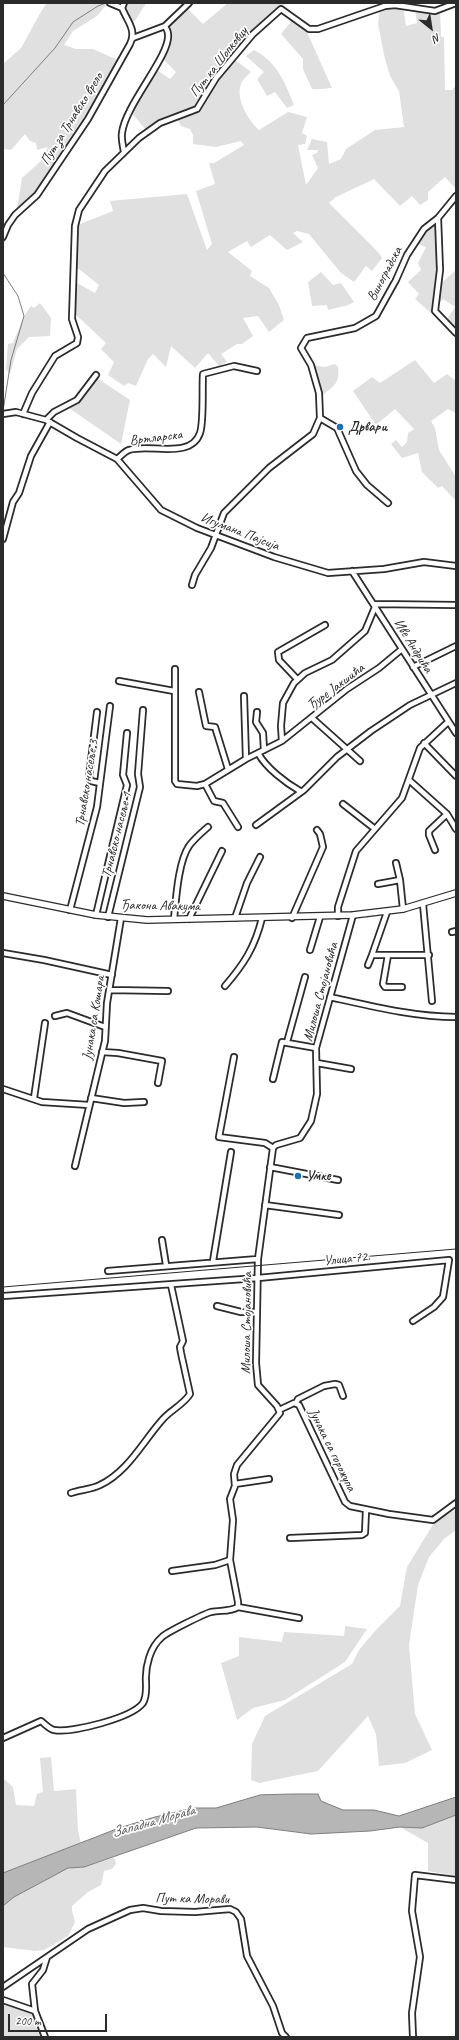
<!DOCTYPE html>
<html>
<head>
<meta charset="utf-8">
<style>
  body { margin:0 }
  #map { position:relative; width:459px; height:2040px; overflow:hidden; background:#fff; font-family:Caveat,sans-serif }
  canvas { display:block }
  .frame { position:absolute; inset:0; border:4px solid #2b2b2b; pointer-events:none }
  .north { position:absolute; left:411px; top:8px; width:40px; height:40px; -webkit-text-stroke:3px #fff; paint-order:stroke; rotate:150deg; font-size:11px; font-weight:700; line-height:16px; text-align:center; color:#2b2b2b }
  .north::after { content:''; display:block; margin:auto; width:14px; height:18px; background:#2b2b2b; clip-path:polygon(50% 0,100% 100%,50% 72%,0 100%) }
  .scale { position:absolute; left:8px; top:2014px; width:99px; height:18px; box-sizing:border-box; border:2px solid #2b2b2b; border-top:0; padding-left:5px; font-size:12px; line-height:14px; white-space:nowrap; color:#2b2b2b; -webkit-text-stroke:3px #fff; paint-order:stroke }
</style>
</head>
<body>
<div id="map">
<canvas width="459" height="2040"></canvas>
<div class="frame"></div>
<div class="north">N</div>
<div class="scale">200 m</div>
</div>
<script>
const ctx = document.querySelector('canvas').getContext('2d');
ctx.lineJoin = 'round';
function fill(path, color) { ctx.fillStyle = color; ctx.fill(path, 'evenodd'); }
function trace(path, color, width, dash) { ctx.strokeStyle = color; ctx.lineWidth = width; ctx.lineCap = dash ? 'butt' : 'round'; ctx.setLineDash(dash || []); ctx.stroke(path); }
function label(font, color, halo, rows, align = 'center') {
  ctx.font = font + ' Caveat,sans-serif'; ctx.lineWidth = 3.5; ctx.setLineDash([]); ctx.textBaseline = 'middle'; ctx.strokeStyle = halo; ctx.fillStyle = color; for (const [text, x, y, turn = 0] of rows) {
    ctx.save(); ctx.translate(x, y); ctx.rotate((+turn || 0) * Math.PI / 180); ctx.textAlign = isNaN(turn) ? turn : align; if (halo) ctx.strokeText(text, 0, 0); ctx.fillText(text, 0, 0); ctx.restore();
  }
}
const green = new Path2D(`
  M47 3H108L97 16 73 31 64 45 76 49H93L120 61 107 85 66 149 60 153 37 195 18 212 17 209 22 178 41 161 48 147 37 150 36 143 30 141 25 134 11 150 3 149V64L21 48 42 10Z
  M124 3H146L135 21 130 23 122 8Z
  M228 3H286L253 34 234 59 251 72C248 75 242 80 241 84 235 99 249 121 259 130L288 112 307 117 302 133 307 136 305 144 298 145 306 185 318 168 312 155 317 153 318 150H307L312 139 327 142 329 164 341 159 346 149 375 130 404 127 399 91 390 76 385 59 378 24 380 8 403 6 406 26 417 23 415 9 423 10 440 9 441 37H444L445 90H452L456 85V189L445 177 428 192V200L420 205 412 196 400 206 374 179 336 197 329 203 378 252 382 258 372 271 366 266 354 282 341 273 309 234 297 231 293 233 303 242 287 250 270 235 251 247 247 241 228 252 252 271 250 276 269 288 279 305 284 320 269 332 258 316 243 318 253 336 242 344H237L221 354 227 362 219 366 208 353 195 368 171 346 166 367 153 354 148 359 136 386 128 383 124 386 108 375 114 362 101 349 106 343 74 313 77 283 95 293 99 285 79 269H74L75 226 113 211 110 201 187 194 207 250 212 244 196 191 215 184 209 163H214L244 145 241 141 216 147 193 144V135L190 129 181 126 176 117 147 131 130 111 154 68 170 79 176 72 161 57 168 35 165 26 186 7 203 24Z
  M294 18 309 29 307 32 332 88C325 88 319 90 312 89L303 69V59L281 34Z
  M254 50C276 61 285 82 294 105L287 108 275 92 267 96 257 79 264 72 246 56Z
  M438 218 439 285 456 270V333L445 322 455 307 443 299 431 313 415 299 419 294 408 282 421 270 418 263 426 247 414 243 424 229Z
  M321 272 333 285 341 283 354 302 348 305 328 310 327 305 312 306 308 282Z
  M40 303 51 318 50 336 29 337 17 349 10 374 6 369 8 344 13 343 24 316 31 306 34 308Z
  M415 360 434 383 447 374 456 381V413L448 409 431 421 435 428 439 450 456 477V501L442 486 438 488 422 472 418 453 402 458 391 444 396 440 402 447 407 442 408 433 414 429 395 409 376 425 353 391 372 377 380 383Z
  M335 364 338 367C340 383 334 386 323 395L319 393 311 365 325 367Z
  M97 378 130 400 121 444 69 408 86 395Z
  M456 1509V1530L444 1539 429 1557 418 1585 409 1645 415 1714 432 1750 405 1763 379 1766 376 1734 368 1716 318 1771 259 1783 251 1780 252 1744 265 1716 352 1664 359 1650 375 1631 400 1606 407 1567 434 1523Z
  M345 1626 367 1629 345 1662 285 1700 253 1708 237 1720 221 1663 239 1656V1637L282 1642 284 1632 344 1636Z
  M51 1757 54 1791 76 1789 78 1831 81 1843 3 1873V1778L13 1787 16 1805 34 1806 37 1794 43 1792 40 1758Z
  M456 1815V1876L428 1871V1843L400 1827 422 1828Z
  M113 1858 115 1859 116 1864 112 1869 104 1871 101 1885 88 1892 72 1906V1910L75 1922 68 1936 44 1950 35 1951 3 1947V1906L14 1897 68 1868 84 1867Z
  M3 1999C27 2001 46 2011 48 2037H3Z`);
const water = new Path2D(`
  M292 1794H318L321 1801 343 1810H374L399 1816 456 1797V1815L422 1828 400 1827 370 1831 311 1834 257 1827 196 1828 84 1867 68 1868 14 1897 3 1906V1873L119 1828 155 1817 193 1808H216L260 1795Z`);
const stream = new Path2D(`
  M3 105 55 48 73 22 98 6 106 3
  M3 245 4 241
  M3 273 18 296 24 316 11 360 3 411
  M3 1484V1551`);
const minor = new Path2D(`
  M110 3 122 8
  M133 38 165 26 189 3
  M124 152C123 146 121 139 122 133 125 105 171 55 168 34 168 31 166 28 165 26
  M438 218 440 270 435 311 456 333
  M3 237 8 225 15 215 37 195 88 119 130 44C137 30 127 21 122 8L124 3
  M3 414 16 412 46 420 77 438 117 459 161 510 197 528 274 557 328 573 384 569 424 562 456 566
  M23 414 32 393 55 356 77 343 78 337 72 319 75 226 79 210 105 171 139 138 160 123 197 109 216 78 253 34 281 9 309 29H318L385 6 395 5 435 11 456 3
  M320 418 337 428 356 471 367 485 388 503
  M46 420 54 412 77 400 96 375
  M117 459C121 456 125 451 129 450 149 443 191 460 200 433 204 422 202 388 203 374L234 366 257 371
  M3 539 13 502 19 493 31 456 50 422
  M352 571 456 733
  M192 585 195 575 211 548 224 513 269 468 313 434 320 418 319 393 311 365 301 348 307 338 355 328 376 316 396 280 407 255 424 229 438 218 456 196
  M374 604 456 605
  M413 667 456 646
  M175 669V781L177 784 197 786 205 784 246 759 282 741 281 726 283 703 294 683 305 673 332 660 365 631 375 607
  M297 679 279 660 278 652 325 625
  M119 681 174 691
  M199 692 206 726 215 727 228 769
  M244 696 246 759
  M97 712 89 777 91 781 100 783
  M257 712 256 722 263 733 264 750
  M312 718 360 761
  M282 741 347 689 379 668 402 649
  M424 743 456 776
  M258 753C266 768 286 783 300 791
  M409 780 447 814 456 829
  M205 784 214 801 223 803 238 827
  M343 804 375 829
  M256 825 304 790 337 757 371 731 410 705 456 683
  M435 850 429 835V831L447 814
  M396 863 400 880 403 909
  M378 884 400 880
  M423 904 432 1001
  M70 910 97 807 110 706
  M387 912 372 955H429
  M96 915 127 785 123 775 127 733
  M338 916V907L356 851 402 798 420 748 448 722
  M108 917 140 787 138 774 143 710
  M235 918 247 883 260 857
  M292 918 323 847 320 834 317 830
  M174 919C176 900 178 862 189 846 194 839 201 833 208 827
  M189 919 222 851
  M452 932 456 931
  M310 950 320 917
  M3 953 44 960 112 975
  M388 955 383 984 385 987H402
  M368 965 372 955
  M225 986C244 964 255 947 262 918
  M110 990 168 991
  M330 997C371 1006 414 1017 456 1017
  M55 1016 67 1013 105 1027
  M287 1042 305 977
  M102 1052 118 1053 162 1061 158 1083
  M234 1057 219 1137 265 1143 273 1148
  M317 1063 351 1069
  M273 1079 282 1042 316 1048
  M3 1089 42 1102 89 1105
  M34 1098 45 1023
  M91 1098 124 1103 144 1102
  M75 1166 105 1041 107 1003 121 918
  M270 1167 338 1180
  M265 1205 339 1215
  M162 1240 166 1265
  M213 1261 231 1152
  M108 1271 258 1259
  M3 1296 258 1278 449 1260 443 1297 434 1307 413 1321
  M217 1306 241 1312H257
  M296 1403 298 1399 324 1386 335 1384 339 1385 343 1396
  M279 1410 294 1403 299 1405 345 1502 350 1506 389 1514 433 1520 456 1503
  M235 1484 269 1479
  M71 1493C80 1490 93 1489 100 1485 128 1472 143 1441 163 1419 171 1410 184 1404 190 1394L181 1353 180 1347 183 1341 171 1285
  M290 1538 362 1535 365 1533 366 1510
  M172 1571 215 1565 230 1560
  M238 1607 299 1618
  M3 1738 41 1721C45 1724 49 1729 54 1730 72 1733 132 1718 143 1703 147 1696 146 1689 146 1682 145 1667 150 1647 162 1637 167 1632 204 1614 211 1612 220 1610 230 1612 238 1607V1602L230 1560 233 1520 230 1499 235 1486 234 1474 237 1465 280 1413 277 1406 258 1385 256 1363 258 1259 273 1148 276 1145 300 1138 311 1121 317 1094 316 1048 353 915
  M3 1987 88 1929 130 1910 143 1908 161 1911 195 1912 230 1909 236 1912 241 1919 247 1956 273 2006 282 2033 286 2037
  M3 2000 35 2011
  M45 2037 35 2011 32 1984 43 1970 47 1957
  M413 2037 412 2013 420 1957 412 1911 415 1875 456 1880`);
const major = new Path2D(`
  M3 896 96 915 147 920 353 915 403 909 456 893`);
const rail = new Path2D(`
  M3 1287 456 1249`);
const markers = [
  [340,427,4,"#1f6fb2"],
  [298,1176,4,"#1f6fb2"]
];
const streetNames = [
  ["Пут ка Шопковцу",219,62,-52],
  ["Пут за Трнавско врело",72,119,-58],
  ["Виноградска",385,274,-62],
  ["Вртларска",156,438,-7],
  ["Игумана Пајсија",240,532,21],
  ["Иве Андрића",413,646,58],
  ["Ђуре Јакшића",336,687,-37],
  ["Трнавско насеље 3",87,783,-81],
  ["Трнавско насеље 1",117,835,-76],
  ["Ђакона Авакума",160,906,1],
  ["Милоша Стојановића",321,992,-75],
  ["Јунака са Кошара",94,1018,-81],
  ["Улица 72.",347,1259,-6],
  ["Милоша Стојановића",247,1323,-89],
  ["Јунака са горожупа",332,1450,64],
  ["Пут ка Морави",192,1899,1]
];
const poiNames = [
  ["Дрвари",348,427],
  ["Умке",306,1176]
];
const waterNames = [
  ["Западна Морава",153,1822,-16]
];
fill(green, '#e0e0e0');
fill(water, '#b6b6b6');
trace(water, '#7e7e7e', 1);
trace(stream, '#7e7e7e', 1);
trace(minor, '#2b2b2b', 8);
trace(major, '#2b2b2b', 8);
trace(minor, '#fff', 4.5);
trace(major, '#fff', 5.5);
trace(rail, '#2b2b2b', 1);
for (const [x, y, r, color] of markers) { const dot = new Path2D(); dot.arc(x, y, r, 0, 2 * Math.PI); ctx.fillStyle = color; ctx.fill(dot); trace(dot, '#fff', 1.5); }
label('14px', '#2b2b2b', '#fff', streetNames);
label('bold 14px', '#2b2b2b', '#fff', poiNames, 'left');
label('italic 15px', '#5c5c5c', '#fff', waterNames);
</script>
</body>
</html>
